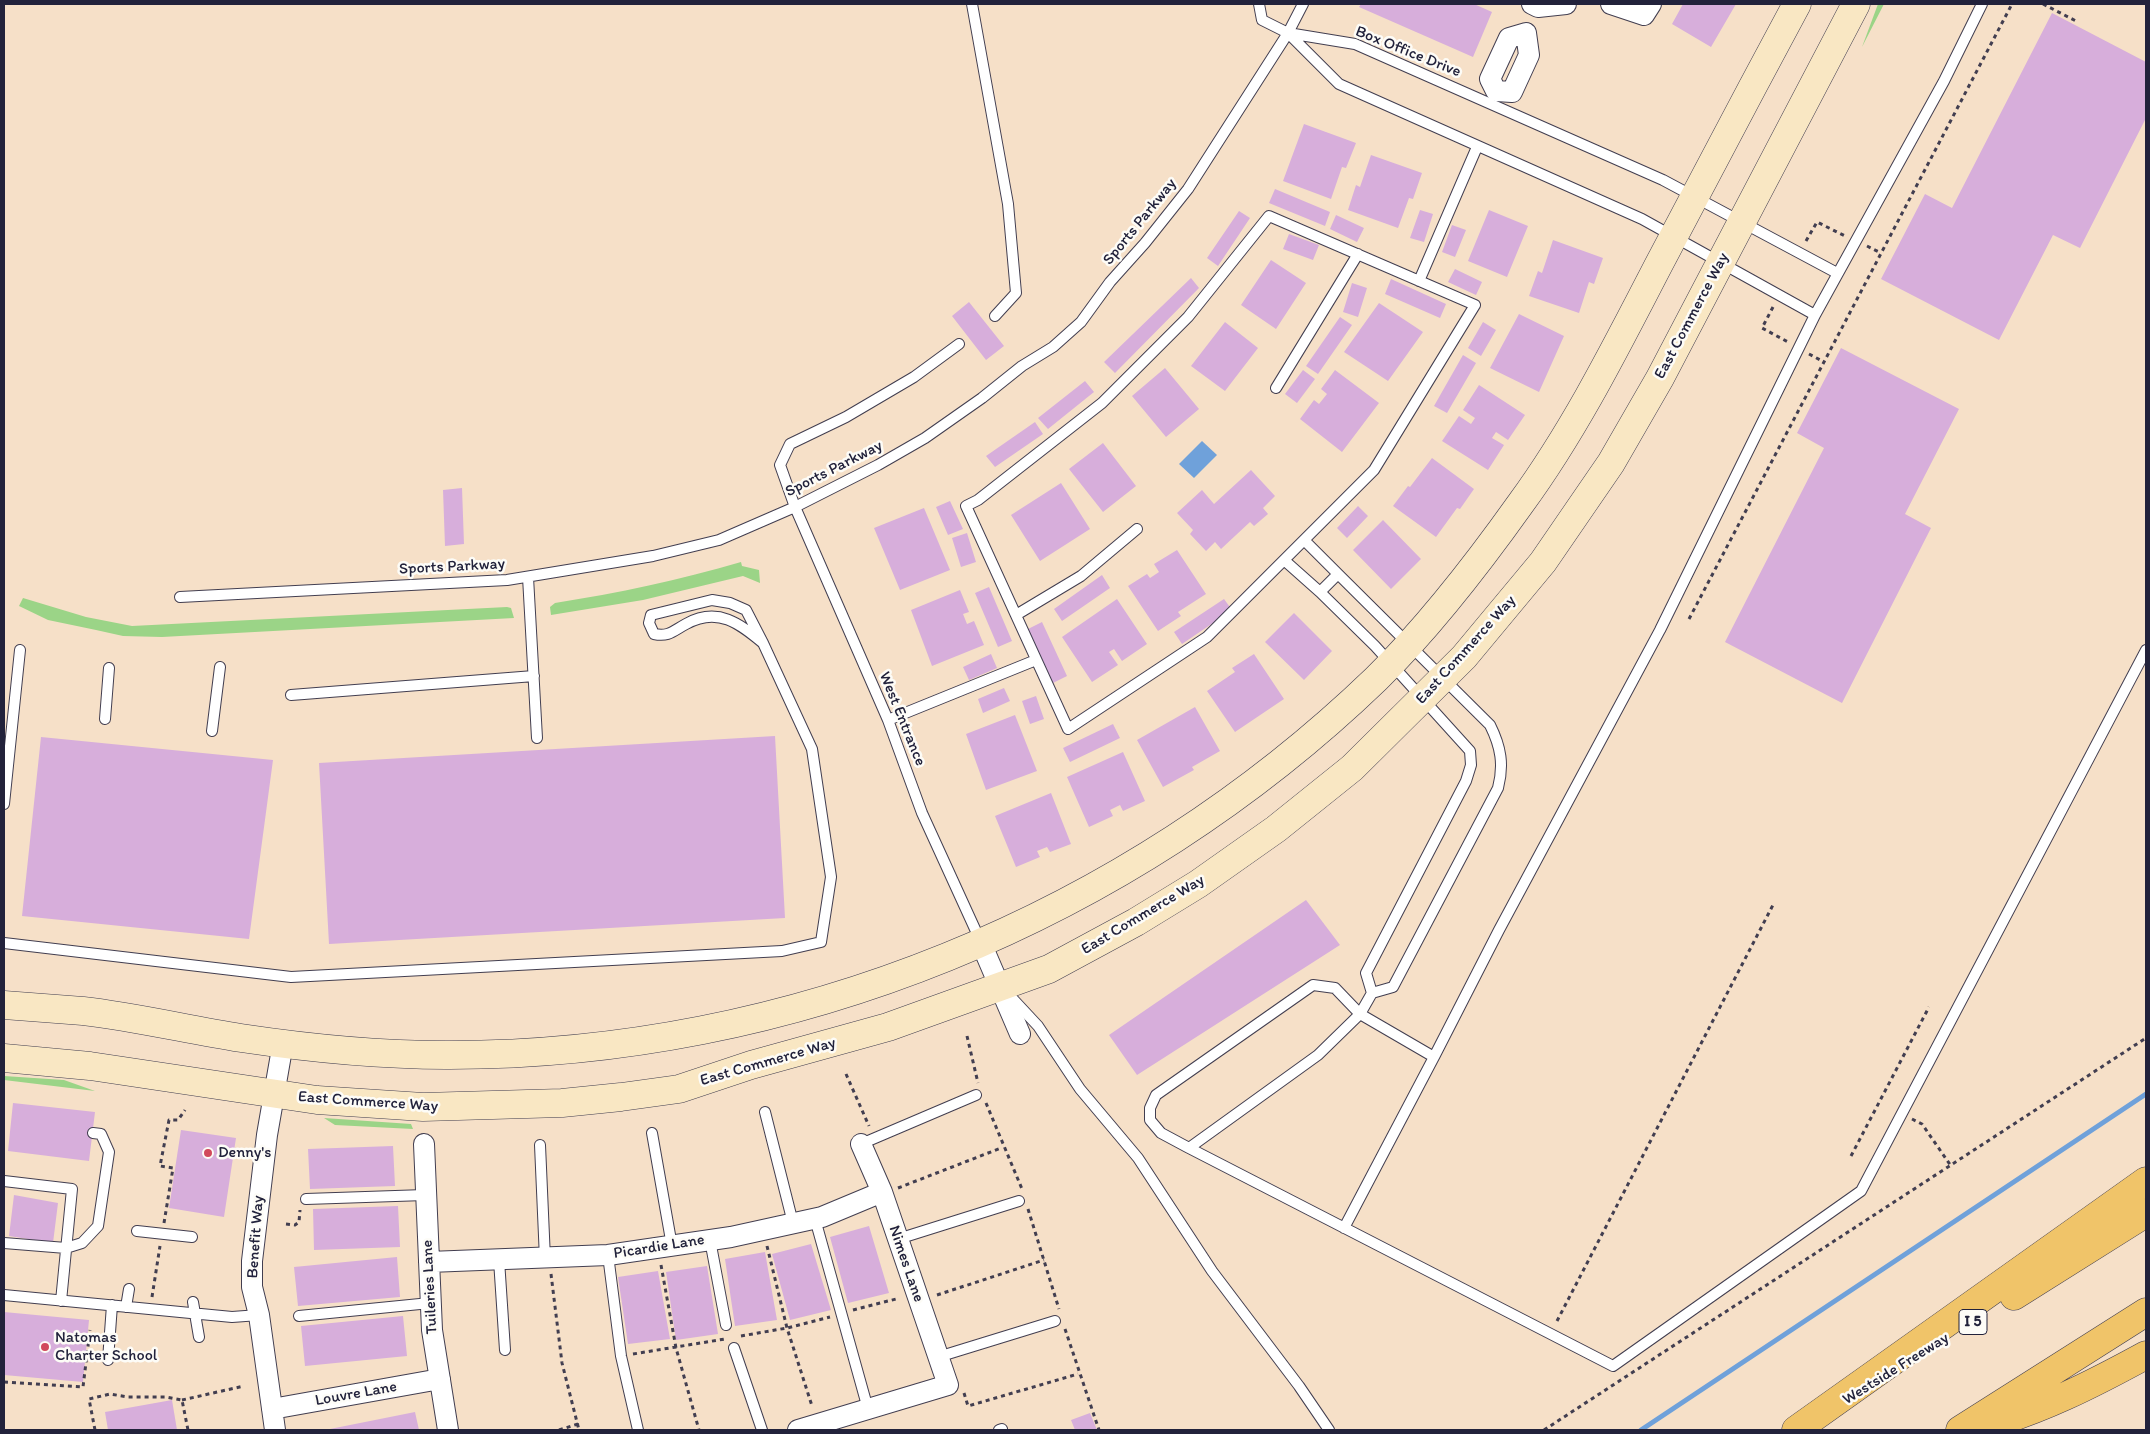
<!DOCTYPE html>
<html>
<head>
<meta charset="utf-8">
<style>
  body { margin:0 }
  #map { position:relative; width:2150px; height:1434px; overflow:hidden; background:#f6e0c8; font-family:Itim,sans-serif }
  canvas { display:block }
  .frame { position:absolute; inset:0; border:5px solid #22223b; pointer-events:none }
</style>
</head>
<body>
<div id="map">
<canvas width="2150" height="1434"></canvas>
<div class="frame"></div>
</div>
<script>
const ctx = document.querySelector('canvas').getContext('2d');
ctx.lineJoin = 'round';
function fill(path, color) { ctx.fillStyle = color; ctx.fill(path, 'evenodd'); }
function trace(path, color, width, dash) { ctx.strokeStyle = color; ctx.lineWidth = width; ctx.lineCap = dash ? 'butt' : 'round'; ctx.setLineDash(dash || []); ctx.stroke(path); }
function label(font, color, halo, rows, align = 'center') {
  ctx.font = font + ' Itim,sans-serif'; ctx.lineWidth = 5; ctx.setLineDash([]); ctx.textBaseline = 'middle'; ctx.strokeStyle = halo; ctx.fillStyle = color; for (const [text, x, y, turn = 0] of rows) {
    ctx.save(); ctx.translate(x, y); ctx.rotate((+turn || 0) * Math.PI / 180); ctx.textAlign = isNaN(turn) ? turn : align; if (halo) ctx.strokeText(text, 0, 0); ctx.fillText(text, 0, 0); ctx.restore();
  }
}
const green = new Path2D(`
  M1878 4H1884L1862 47Z
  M741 562 742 566 759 570 760 583 743 576 643 600 551 615 550 607 555 603C618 593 680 580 741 562Z
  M23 598 86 617 132 626 507 607 511 608 514 618 162 637 123 636 96 630 48 620 19 606Z
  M4 1076 64 1080 95 1091 4 1080Z
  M324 1118 411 1124 413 1129 335 1125Z`);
const water = new Path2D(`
  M1202 441 1217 455 1194 478 1179 464Z`);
const stream = new Path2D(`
  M1641 1430 2146 1094`);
const building = new Path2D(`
  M1361 4H1474L1492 12 1473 57 1359 7Z
  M1683 4H1736L1711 47 1672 24Z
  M2052 13 2146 62V118L2080 248 2053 235 1999 340 1881 279 1925 194 1952 208Z
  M1304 124 1356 143 1346 168 1342 167 1331 199 1283 181Z
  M1371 155 1422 173 1413 199 1409 198 1398 228 1348 210 1356 185 1360 187Z
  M1275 189 1330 212 1325 226 1269 203Z
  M1420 210 1433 214 1424 242 1410 238Z
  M1489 210 1528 226 1507 277 1468 261Z
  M1239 211 1250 218 1218 266 1207 258Z
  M1336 215 1364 228 1357 242 1330 229Z
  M1452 225 1466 230 1455 257 1442 252Z
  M1289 234 1319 245 1313 260 1283 249Z
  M1553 240 1603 258 1594 284 1589 282 1579 313 1529 296 1538 271 1542 273Z
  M1271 260 1306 283 1276 329 1241 305Z
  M1455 269 1482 282 1476 295 1448 282Z
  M1191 278 1199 288 1115 373 1104 362Z
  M1391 279 1446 304 1440 318 1385 294Z
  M1352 283 1367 288 1358 317 1343 312Z
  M969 302 1004 346 986 360 952 316Z
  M1379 303 1423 332 1388 381 1344 352Z
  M1519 314 1564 336 1539 392 1490 368Z
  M1340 317 1352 325 1318 374 1306 366Z
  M1225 322 1258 348 1225 391 1191 366Z
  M1483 322 1496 330 1481 356 1468 348Z
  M1841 348 1959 409 1905 514 1931 528 1842 703 1725 642 1824 448 1797 433Z
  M1463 355 1476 363 1447 413 1434 406Z
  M1165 368 1199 409 1166 437 1132 396Z
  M1303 370 1315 379 1297 403 1285 394Z
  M1335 370 1379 403 1342 452 1300 419 1314 400 1319 404 1327 394 1321 389Z
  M1085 381 1094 392 1048 429 1038 418Z
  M1479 385 1525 415 1508 440 1496 432 1492 438 1504 445 1488 470 1442 441 1459 416 1471 424 1475 418 1463 410Z
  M1035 422 1043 434 995 467 986 456Z
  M1103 443 1136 486 1103 512 1069 469Z
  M1432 458 1474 489 1460 509 1457 508 1436 537 1393 506 1408 486 1410 487Z
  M1251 470 1275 496 1263 508 1268 514 1254 526 1250 522 1221 549 1215 542 1206 551 1190 534 1193 530 1177 513 1202 490 1214 504Z
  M1061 483 1090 529 1040 561 1011 515Z
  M462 488 464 544 445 546 443 490Z
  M950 501 963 529 948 535 936 507Z
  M1358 506 1368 516 1347 538 1337 528Z
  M924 508 950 570 900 590 874 528Z
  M1383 520 1421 559 1391 589 1353 550Z
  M967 533 976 562 961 567 952 538Z
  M1177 550 1206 594 1178 612 1181 616 1158 631 1128 586 1147 574 1150 578 1159 572 1154 564Z
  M1102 575 1110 588 1062 621 1054 609Z
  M989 587 1012 641 998 647 975 593Z
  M960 590 969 612 963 614 967 624 974 621 984 645 932 666 911 610Z
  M1117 599 1147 644 1122 661 1114 649 1109 652 1118 665 1092 682 1062 637Z
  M1224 599 1232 610 1182 644 1174 632Z
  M1294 613 1332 651 1304 680 1265 642Z
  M1042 622 1067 676 1053 683 1028 629Z
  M991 654 997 668 969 680 963 667Z
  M1254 654 1284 699 1235 732 1207 691 1235 672 1232 668Z
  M1004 688 1010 701 983 713 978 699Z
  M1036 696 1044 719 1030 724 1022 701Z
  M1195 707 1220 751 1192 767 1194 770 1163 787 1137 740Z
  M1015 715 1037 771 986 790 966 734Z
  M1113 724 1120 738 1070 762 1063 748Z
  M775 736 785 918 329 944 319 763Z
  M41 737 273 760 249 939 22 916Z
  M1123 752 1145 801 1123 811 1120 805 1110 810 1113 816 1089 827 1067 777Z
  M1051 793 1071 844 1050 852 1047 847 1037 851 1040 857 1016 867 995 816Z
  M1306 900 1340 945 1137 1075 1109 1035Z
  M13 1103 95 1112 89 1161 8 1151Z
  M181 1130 236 1138 224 1217 169 1208Z
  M393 1146 395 1186 310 1189 308 1149Z
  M14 1195 58 1203 53 1243 9 1236Z
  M398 1206 400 1247 314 1250 313 1209Z
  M869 1226 889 1293 848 1303 830 1237Z
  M811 1244 831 1310 790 1320 772 1254Z
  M765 1252 777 1320 735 1326 725 1259Z
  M397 1257 400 1297 298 1306 294 1267Z
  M707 1266 718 1334 676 1340 666 1272Z
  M658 1271 670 1339 628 1344 618 1277Z
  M4 1312 89 1320 83 1382 4 1375Z
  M403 1316 407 1356 305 1366 301 1326Z
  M172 1400 177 1430H108L105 1412Z
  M415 1412 419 1430H330V1429Z
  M1090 1413 1097 1430H1075L1071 1420Z`);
const path = new Path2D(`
  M2043 4 2076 21
  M1806 241 1817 222 1845 236
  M1867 246 1881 253
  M1773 307 1762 328 1788 342
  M1809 354 1824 362
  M1689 619 2012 4
  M967 1036 978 1083
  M846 1074 869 1126
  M986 1103 1022 1189
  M1912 1119 1922 1124 1951 1166
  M1851 1156 1929 1007
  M898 1188 1001 1148
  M1028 1209 1059 1309
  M164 1223 173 1168 160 1166 169 1120H178L185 1110
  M286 1224 295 1225 299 1222 300 1210
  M767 1246 787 1328 812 1406
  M661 1265 676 1348 699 1430
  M551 1274 562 1363 579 1430
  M937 1295 1044 1260
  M152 1297 160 1246
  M853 1310 896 1299
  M1557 1321 1774 903
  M1065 1329 1099 1430
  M741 1336 787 1328 830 1317
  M633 1354 725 1339
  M4 1382 83 1387 90 1330
  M964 1393 968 1406 1078 1374
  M182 1400 244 1386
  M95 1430 89 1399 110 1394 128 1397H166L182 1400 188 1430
  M559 1430 578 1424
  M1544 1430 2146 1038`);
const lane = new Path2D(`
  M972 4 1008 204 1016 293 995 316
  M1259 4 1262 20 1288 33 1355 44 1663 180 1837 273
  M1288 33 1339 84 1642 219 1815 315
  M1269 216 1475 305 1374 470 1207 637 1068 729 966 506 978 500 1102 403 1188 317Z
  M1419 281 1477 147
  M959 344 914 377 846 417 790 444 780 465 795 507 888 720 922 813 980 940
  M1276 388 1358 254
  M1304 540 1338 574
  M1284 560 1320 592
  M528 577 537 738
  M180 597 507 580 653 556 719 540 795 507 878 465 925 438 982 398 1022 366 1053 347 1081 322 1110 282 1145 243 1188 189 1288 33 1303 4
  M1016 615 1081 576 1137 529
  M291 695 534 676
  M105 719 109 668
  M888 720 1036 660
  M212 731 220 667
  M4 804 20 650
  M4 943 291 977 782 951 821 942 831 877 812 749 763 643 746 610 730 603 712 600 651 615 649 623 654 634C669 637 673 631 686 624 718 606 740 624 763 643
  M1011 997 1038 1026 1080 1089 1138 1158 1212 1271 1299 1386 1329 1430
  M1434 1057 1499 930 1660 630 1815 315 1944 81 1982 4
  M765 1112 793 1223
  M652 1133 672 1246
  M861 1144 976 1095
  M540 1145 545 1259
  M1189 1148 1161 1133 1150 1120V1108L1156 1095 1313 985 1335 988 1360 1014 1372 993 1393 987 1498 788C1504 765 1501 747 1490 725L1338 574 1320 592 1375 646 1470 751 1471 765 1466 781 1366 973 1372 993
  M4 1181 72 1189 61 1301
  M306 1199 425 1195
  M815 1219 868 1409
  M1344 1228 1434 1057 1360 1014 1318 1055 1189 1148 1613 1366 1861 1191 2146 650
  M137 1231 192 1237
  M898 1239 1019 1201
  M710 1240 726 1325
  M4 1243 66 1248 82 1243 98 1226 109 1152 101 1134 93 1133
  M608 1255 621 1356 638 1430
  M499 1260 505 1350
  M4 1295 232 1317 259 1315
  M193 1302 199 1337
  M126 1307 129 1289
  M299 1316 430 1303
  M734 1348 762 1430
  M938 1357 1055 1321
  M108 1360 112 1305
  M999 1430 1002 1429`);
const street = new Path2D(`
  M1532 4 1538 7 1566 4
  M1611 4 1644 15 1651 4
  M1526 33 1529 55 1512 92 1496 91 1490 79 1509 38Z
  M981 943 1020 1034
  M424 1144 432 1330 448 1430
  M429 1262 608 1255 731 1237 822 1217 882 1192
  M272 1409 440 1379
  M275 1430 259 1315 252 1287V1261L267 1135 283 1043
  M798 1430 948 1385 882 1192 861 1144`);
const secondary = new Path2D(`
  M4 1005C30 1007 57 1009 83 1011 136 1017 189 1030 241 1038 308 1048 378 1055 446 1055 790 1056 1128 918 1376 679 1427 629 1479 562 1521 503 1575 429 1616 347 1658 266 1704 179 1750 91 1797 4
  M4 1058 90 1066 317 1100 423 1107 562 1103 621 1097 679 1089 751 1065 888 1027 1049 969 1136 922 1198 884 1276 829 1352 768 1464 657 1543 562 1611 463 1660 378 1856 4`);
const highway = new Path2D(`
  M2014 1296 2146 1213
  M1981 1427C2040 1411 2093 1384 2146 1355
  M1796 1430 2146 1181
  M1960 1430 2146 1312`);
const markers = [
  [208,1153,5,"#d1495b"],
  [45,1347,5,"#d1495b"]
];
const shields = [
  [1973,1322,28]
];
const shieldNames = [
  ["I 5",1973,1322]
];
const streetNames = [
  ["Box Office Drive",1408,52,22],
  ["Sports Parkway",1140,222,-51],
  ["East Commerce Way",1692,316,-62],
  ["Sports Parkway",834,469,-27],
  ["Sports Parkway",452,567,-3],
  ["East Commerce Way",1466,650,-48],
  ["West Entrance",902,719,68],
  ["East Commerce Way",1143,915,-31],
  ["East Commerce Way",768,1062,-16],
  ["East Commerce Way",368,1102,4],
  ["Benefit Way",256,1237,-86],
  ["Picardie Lane",659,1247,-9],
  ["Nimes Lane",906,1264,71],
  ["Tuileries Lane",430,1287,-93],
  ["Westside Freeway",1896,1369,-32],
  ["Louvre Lane",356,1394,-10]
];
const poiNames = [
  ["Denny's",218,1153],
  ["Natomas",55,1338],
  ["Charter School",55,1356]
];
fill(green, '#9bd487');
fill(water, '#6fa1da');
trace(stream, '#6fa1da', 5);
fill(building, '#d7aedb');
trace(lane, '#423e50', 12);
trace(street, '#423e50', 22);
trace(secondary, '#423e50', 29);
trace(highway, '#423e50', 29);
trace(path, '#423e50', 3, [4, 4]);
trace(lane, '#fff', 10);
trace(street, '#fff', 20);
trace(secondary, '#f9e7c3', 28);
trace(highway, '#f0c469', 28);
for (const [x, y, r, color] of markers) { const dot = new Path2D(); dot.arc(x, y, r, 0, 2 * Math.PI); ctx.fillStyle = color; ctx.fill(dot); trace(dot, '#fdfcf7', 2); }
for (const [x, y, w] of shields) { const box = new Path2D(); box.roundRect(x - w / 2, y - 12.5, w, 25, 4); ctx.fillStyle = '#fdfcf7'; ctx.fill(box); trace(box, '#22223b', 1); }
label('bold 15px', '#22223b', null, shieldNames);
label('16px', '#22223b', '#fdfcf7', streetNames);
label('16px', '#22223b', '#fdfcf7', poiNames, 'left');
</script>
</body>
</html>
